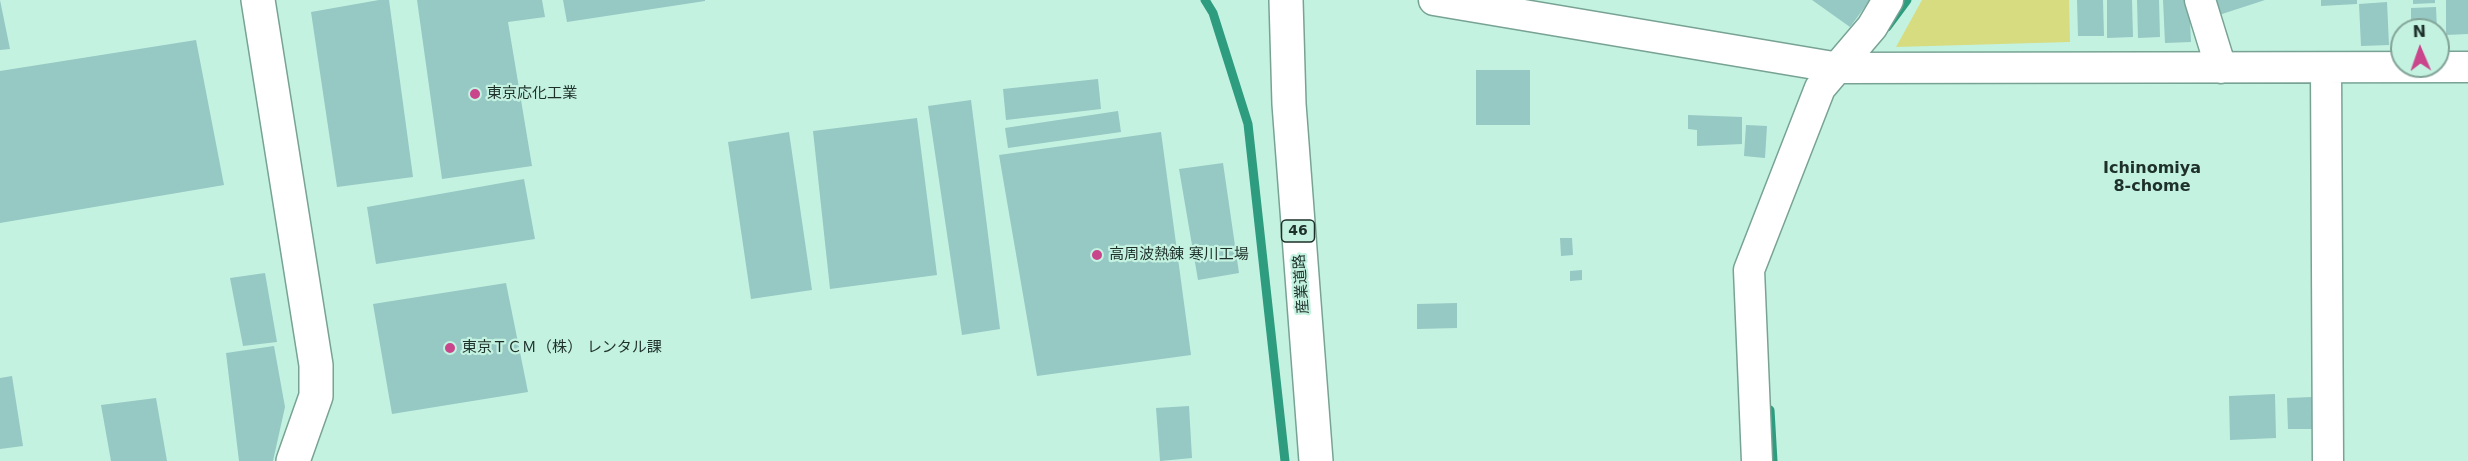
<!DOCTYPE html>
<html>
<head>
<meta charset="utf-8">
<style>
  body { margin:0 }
  #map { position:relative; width:2468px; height:461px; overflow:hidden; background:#c4f2e1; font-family:"DejaVu Sans",sans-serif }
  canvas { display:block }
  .north { position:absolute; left:2390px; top:18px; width:60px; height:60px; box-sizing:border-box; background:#c4f2e1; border:2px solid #82a498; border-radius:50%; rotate:358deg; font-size:16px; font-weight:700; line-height:24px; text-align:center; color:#1e302a }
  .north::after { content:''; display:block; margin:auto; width:21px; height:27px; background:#ca468c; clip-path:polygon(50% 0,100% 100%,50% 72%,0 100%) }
</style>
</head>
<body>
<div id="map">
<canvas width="2468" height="461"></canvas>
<div class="north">N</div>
</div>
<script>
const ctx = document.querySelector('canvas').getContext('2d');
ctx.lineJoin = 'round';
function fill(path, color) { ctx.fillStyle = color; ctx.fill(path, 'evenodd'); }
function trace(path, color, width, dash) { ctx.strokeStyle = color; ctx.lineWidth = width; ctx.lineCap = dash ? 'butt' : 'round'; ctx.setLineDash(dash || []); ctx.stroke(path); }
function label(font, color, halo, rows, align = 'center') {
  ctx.font = font + ' "DejaVu Sans","Noto Sans JP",sans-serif'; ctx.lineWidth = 4.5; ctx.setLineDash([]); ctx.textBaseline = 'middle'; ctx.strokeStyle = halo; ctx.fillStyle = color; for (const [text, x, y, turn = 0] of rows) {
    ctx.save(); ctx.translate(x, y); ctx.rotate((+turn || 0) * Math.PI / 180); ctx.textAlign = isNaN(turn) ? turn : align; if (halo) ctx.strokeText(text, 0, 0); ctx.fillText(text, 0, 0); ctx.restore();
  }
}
const green = new Path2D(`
  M1922 0H2069L2070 42 1896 47Z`);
const stream = new Path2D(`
  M1205 0 1213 13 1248 124 1285 461
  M1887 27 1907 0
  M1770 410 1773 461`);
const building = new Path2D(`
  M0 0 10 49 0 50Z
  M379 0H389L413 177 337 187 311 12Z
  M417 0H542L545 17 508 22 532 166 442 179Z
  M563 0H705V1L567 22Z
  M1812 0H1870L1850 27Z
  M2077 0H2103L2104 36H2078Z
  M2107 0H2132L2133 37 2107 38Z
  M2137 0H2159L2160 37 2138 38Z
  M2163 0H2189L2191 42 2165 43Z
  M2214 0H2265L2219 15Z
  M2321 0H2357V4L2321 6Z
  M2413 0H2435V3L2413 4Z
  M2446 0H2468V34L2446 35Z
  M2387 2 2389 45 2361 46 2359 4Z
  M2436 7 2437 30H2411V8Z
  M196 40 224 185 0 223V71Z
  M1476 70H1530V125H1476Z
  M1098 79 1101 109 1006 120 1003 89Z
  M971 100 1000 329 962 335 928 106Z
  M1118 111 1121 132 1008 148 1005 128Z
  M1688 115 1742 117V144L1697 146V130L1688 129Z
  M917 118 937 275 830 289 813 131Z
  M1746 125 1767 126 1765 158 1744 156Z
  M789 132 812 290 751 299 728 142Z
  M1161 132 1191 355 1037 376 999 155Z
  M1223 163 1239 273 1198 280 1179 169Z
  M524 179 535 239 376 264 367 207Z
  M1560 238H1572L1573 255 1561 256Z
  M1582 270V280L1570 281V271Z
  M265 273 277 342 243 346 230 278Z
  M506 283 528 392 392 414 373 304Z
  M1457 303V328L1417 329V304Z
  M274 346 285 407 273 461H239L226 353Z
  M12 376 23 446 0 449V378Z
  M2275 394 2276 438 2230 440 2229 396Z
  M2312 397 2313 429H2288L2287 398Z
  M156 398 167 461H111L101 405Z
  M1189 406 1192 458 1160 461 1156 408Z`);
const street = new Path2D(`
  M1434 0 1839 68 2468 67
  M2200 0 2221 68
  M2326 68 2328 461
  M1757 461 1749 270 1820 88 1872 27 1888 0`);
const secondary = new Path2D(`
  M258 0 316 365V396L293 461`);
const primary = new Path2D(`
  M1286 0 1289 104 1316 461`);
const markers = [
  [475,94,6,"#ca468c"],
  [1097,255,6,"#ca468c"],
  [450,348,6,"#ca468c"]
];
const shields = [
  [1298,231,33]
];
const shieldNames = [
  ["46",1298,231]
];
const poiNames = [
  ["東京応化工業",487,94],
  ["高周波熱錬 寒川工場",1109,255],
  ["東京ＴＣＭ（株） レンタル課",462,348]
];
const streetNames = [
  ["産業道路",1302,284,-94]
];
const neighbourhoodNames = [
  ["Ichinomiya",2152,169],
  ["8-chome",2152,187]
];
fill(green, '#d7dc81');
trace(stream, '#2d9c7f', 9);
fill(building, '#96c8c4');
trace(street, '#78a394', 33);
trace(secondary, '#78a394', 36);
trace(primary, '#78a394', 36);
trace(street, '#fff', 30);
trace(secondary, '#fff', 33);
trace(primary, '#fff', 33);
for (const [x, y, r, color] of markers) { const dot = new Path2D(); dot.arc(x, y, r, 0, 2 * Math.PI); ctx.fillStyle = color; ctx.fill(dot); trace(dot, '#c4f2e1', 2); }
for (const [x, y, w] of shields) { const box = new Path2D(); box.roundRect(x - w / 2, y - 11, w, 22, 4.5); ctx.fillStyle = '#c4f2e1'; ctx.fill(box); trace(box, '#1e302a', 1.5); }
label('bold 14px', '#1e302a', null, shieldNames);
label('15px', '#1e302a', '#c4f2e1', poiNames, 'left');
label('15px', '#1e302a', '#c4f2e1', streetNames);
label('bold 16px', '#1e302a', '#c4f2e1', neighbourhoodNames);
</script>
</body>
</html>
